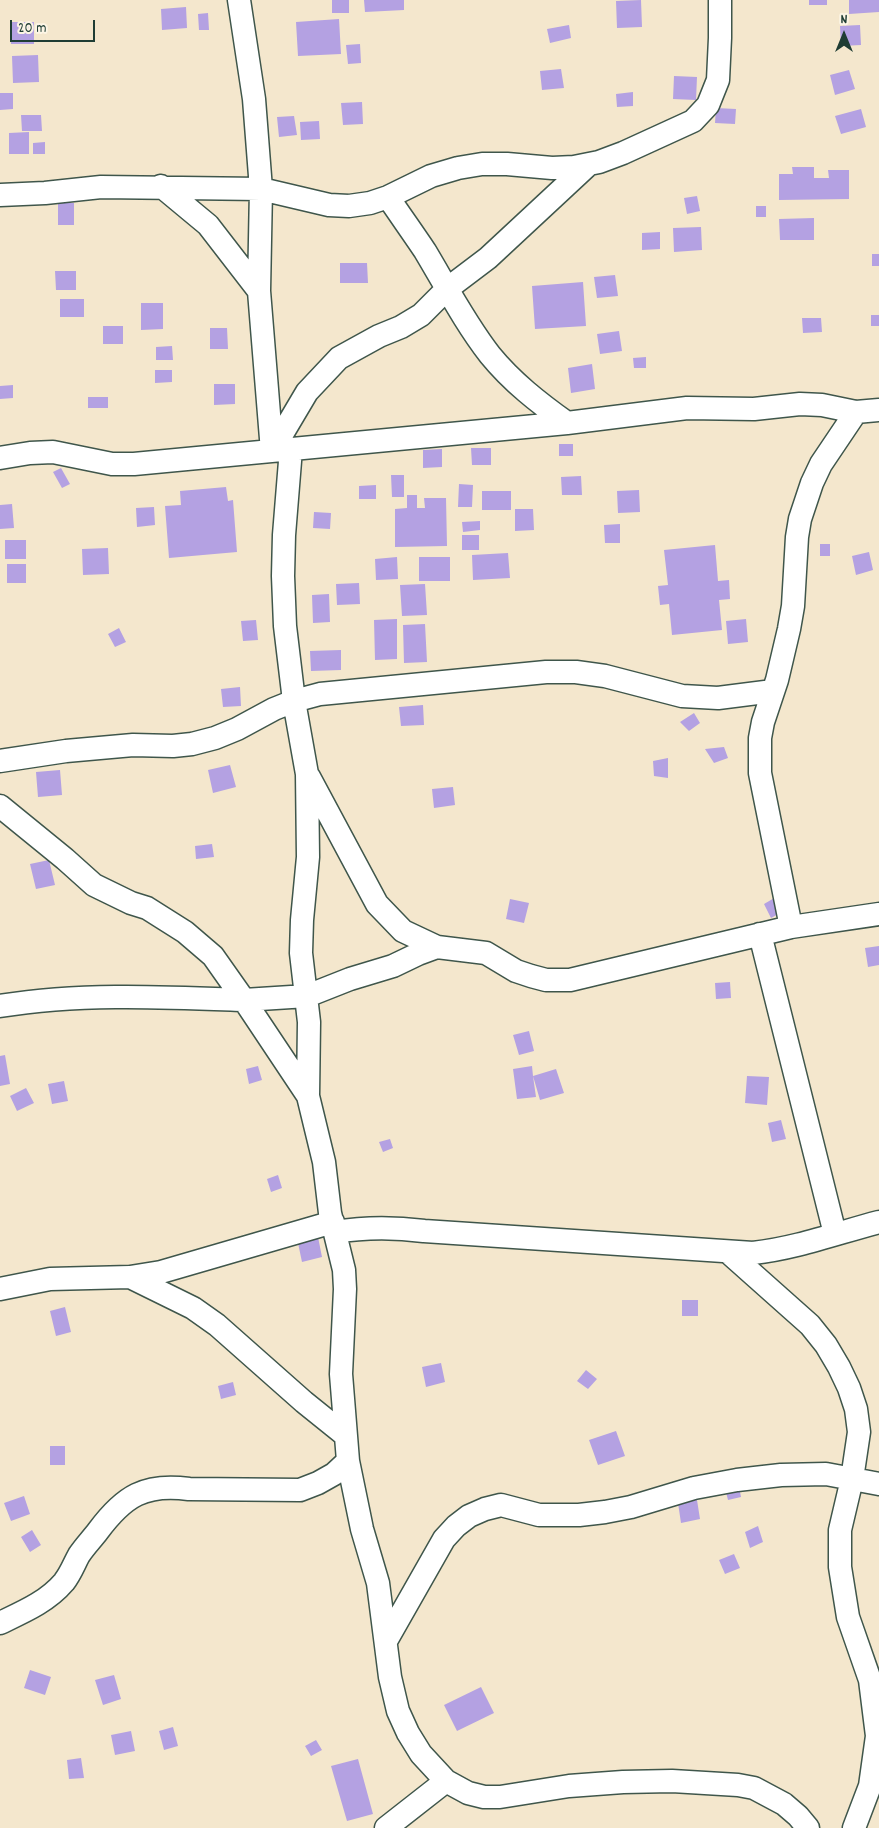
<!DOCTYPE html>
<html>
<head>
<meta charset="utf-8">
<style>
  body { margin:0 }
  #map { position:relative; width:879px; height:1828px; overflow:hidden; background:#f4e7cd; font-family:Dekko,sans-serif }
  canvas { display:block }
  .north { position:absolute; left:819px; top:10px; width:50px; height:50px; -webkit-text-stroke:4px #fcf5e5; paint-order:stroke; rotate:0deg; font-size:14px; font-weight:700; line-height:20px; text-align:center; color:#1f3d34 }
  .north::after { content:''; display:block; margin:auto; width:18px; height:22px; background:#1f3d34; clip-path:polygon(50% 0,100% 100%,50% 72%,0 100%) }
  .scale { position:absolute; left:10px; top:20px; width:85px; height:22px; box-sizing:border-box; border:2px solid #1f3d34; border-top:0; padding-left:6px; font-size:15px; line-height:18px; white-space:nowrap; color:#1f3d34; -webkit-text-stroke:4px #fcf5e5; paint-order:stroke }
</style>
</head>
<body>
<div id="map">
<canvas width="879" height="1828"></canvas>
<div class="north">N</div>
<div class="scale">20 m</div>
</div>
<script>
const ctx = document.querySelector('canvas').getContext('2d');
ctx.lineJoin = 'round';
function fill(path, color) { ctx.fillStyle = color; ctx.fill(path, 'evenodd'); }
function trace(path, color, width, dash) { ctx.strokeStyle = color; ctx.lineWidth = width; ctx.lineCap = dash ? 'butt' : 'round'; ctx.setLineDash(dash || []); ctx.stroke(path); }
const building = new Path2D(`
  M332 0H349V13H332Z
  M364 0H404V10L365 12Z
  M641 0 642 27 617 28 616 1Z
  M809 0H827V5H809Z
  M849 0H879V12L849 14Z
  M186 7 187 28 162 30 161 9Z
  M208 13 209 30H199L198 14Z
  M339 19 341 54 298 56 296 22Z
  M10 22H34V44H11Z
  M569 25 571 38 550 43 547 29Z
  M860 25 861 45 841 46 840 26Z
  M360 44 361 63 348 64 346 45Z
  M38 55 39 82 13 83 12 56Z
  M561 69 564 88 542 90 540 71Z
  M849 70 855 89 835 95 830 75Z
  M674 76 697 77 696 100 673 99Z
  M633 92V106L617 107 616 94Z
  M0 93H13V109L0 110Z
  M362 102 363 124 343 125 341 103Z
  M716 108 736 109 735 124 715 123Z
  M861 109 866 127 841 134 835 116Z
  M21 115H41L42 131H22Z
  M294 116 297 135 279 137 277 117Z
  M319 121 320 139 301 140 300 122Z
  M29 132V154H9V133Z
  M45 142V154H33V143Z
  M792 167H814V178H829L828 170H849V199L779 200V174H793Z
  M697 196 700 211 687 214 684 198Z
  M58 203H74V225H58Z
  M756 206H766V217H756Z
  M814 218V240H780L779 219Z
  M701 227 702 250 674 252 673 228Z
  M660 232V249L642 250V233Z
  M872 254H879V266H872Z
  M340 263H367L368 283H340Z
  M55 271H76V290H56Z
  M615 275 618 296 597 298 594 277Z
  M583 282 586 326 535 329 532 286Z
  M60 299H84V317H60Z
  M141 303H163V329L141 330Z
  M871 315H879V326H871Z
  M802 318H821L822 332 803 333Z
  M103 326H123V344H103Z
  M210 328H227L228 349H210Z
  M619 331 622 351 600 354 597 334Z
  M172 346 173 360H156V347Z
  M646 357V368H634L633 358Z
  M592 364 595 389 571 393 568 368Z
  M155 370H172V382L155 383Z
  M214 384H235V404L214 405Z
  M13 385V398L0 399V386Z
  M88 397H108V408H88Z
  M559 444H573V456H559Z
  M471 448H491V465H472Z
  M442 449V467L423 468V450Z
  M61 468 70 484 62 488 53 472Z
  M391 475H404V497H392Z
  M581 476 582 495H562L561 477Z
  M459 484 473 485 472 507H458Z
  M376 485V499H359V486Z
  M226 487 228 501 233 500 237 552 169 558 165 506 181 505 180 491Z
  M639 490 640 512 618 513 617 491Z
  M482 491H511V510H482Z
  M407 495H417V508H425L424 498H446L447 546 395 547V509L407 508Z
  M12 504 14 528 0 529V505Z
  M154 507 155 525 137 527 136 508Z
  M515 509H533L534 530 515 531Z
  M314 512 331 513 330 529 313 528Z
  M480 521V530L463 532 462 522Z
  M620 524V543H605L604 525Z
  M462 535H479V550H462Z
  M5 540H26V559H5Z
  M820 544H830V556H820Z
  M715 545 718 581 729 580 730 599 719 600 722 630 672 635 669 604 660 605 658 586 668 585 664 550Z
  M108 548 109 574 83 575 82 549Z
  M869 552 873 570 856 575 852 556Z
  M508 553 510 578 473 580 472 555Z
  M397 557 398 579 376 580 375 559Z
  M419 557H450V581H419Z
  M7 564H26V583H7Z
  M359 583 360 604 337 605 336 584Z
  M425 584 427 615 402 616 400 585Z
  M329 594 330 622 313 623 312 595Z
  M397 619V659L375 660 374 620Z
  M746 619 748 642 728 644 726 621Z
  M256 620 258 640 243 641 241 621Z
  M425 624 427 662 404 663 403 625Z
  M119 628 126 642 115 647 108 634Z
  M341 650V670L311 671 310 651Z
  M240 687 241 706 223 707 221 689Z
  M423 705 424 725 401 726 399 707Z
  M694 713 700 723 689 731 680 722Z
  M724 747 728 758 714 763 705 749Z
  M668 758V778L654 776 653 761Z
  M230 765 236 787 213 793 208 770Z
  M60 770 62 795 38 797 36 772Z
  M453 787 455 805 434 808 432 789Z
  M212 844 214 857 196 859 195 846Z
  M49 860 55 885 36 889 30 864Z
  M776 897 784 911 771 918 764 904Z
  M510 899 529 903 524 923 506 919Z
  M879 946V965L868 967 865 948Z
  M730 982 731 998 716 999 715 983Z
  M529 1031 534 1051 519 1055 513 1035Z
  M5 1055 10 1084 0 1086V1056Z
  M258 1066 262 1080 249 1084 246 1069Z
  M532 1066 533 1076 556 1069 564 1093 540 1100 533 1076 536 1097 517 1099 513 1069Z
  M747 1076 769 1077 767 1105 745 1103Z
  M64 1081 68 1101 52 1104 48 1084Z
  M26 1088 34 1103 17 1111 10 1096Z
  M781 1120 786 1139 772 1142 768 1123Z
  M390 1139 393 1148 383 1152 379 1142Z
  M278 1175 282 1188 271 1192 267 1179Z
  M318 1237 322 1257 302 1262 298 1243Z
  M682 1300H698V1316H682Z
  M65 1307 71 1332 56 1336 50 1311Z
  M441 1363 445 1382 426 1387 422 1367Z
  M586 1370 597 1379 588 1389 577 1381Z
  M233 1382 236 1395 221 1399 218 1386Z
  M616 1431 625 1456 598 1465 589 1440Z
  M50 1446H65V1465H50Z
  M738 1481 741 1497 728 1500 724 1484Z
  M24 1496 30 1514 11 1521 4 1503Z
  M697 1500 700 1519 681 1523 678 1503Z
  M758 1526 763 1542 750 1548 745 1532Z
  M32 1530 41 1545 30 1552 21 1537Z
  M734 1554 740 1568 725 1574 719 1560Z
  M30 1670 51 1677 45 1695 24 1688Z
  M114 1675 121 1699 103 1705 95 1680Z
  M481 1687 494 1713 457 1731 444 1705Z
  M173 1727 178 1746 164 1750 159 1731Z
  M131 1731 135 1751 115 1755 111 1735Z
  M316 1740 322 1750 311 1756 305 1746Z
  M81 1758 84 1778 69 1779 67 1760Z
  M358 1759 373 1814 347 1821 331 1766Z`);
const minor = new Path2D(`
  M239 0 254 99 261 189 259 291 272 451
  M161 186 208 225 259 291
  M0 195 45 193 101 187 261 189 329 205 349 206 370 203 388 197 431 176 458 168 482 164H507L552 168 574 167 599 162 623 153 693 121 708 105 718 80 720 38V0
  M388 197C400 215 413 233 425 251 446 286 465 323 490 355 512 382 539 403 567 423
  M291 449 284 535 283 576 285 626 294 701 307 774 308 857 302 920 301 953 309 1022 308 1096 324 1162 330 1213 344 1270 345 1289 341 1374 348 1461 362 1529 378 1583 390 1677 398 1711 408 1733 421 1754 446 1781 468 1793 484 1797H500L569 1786 623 1782 672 1781 738 1785 754 1788 784 1804 798 1816 808 1828
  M272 451 307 392 339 358 379 336 401 327 421 315 447 289 488 258 588 165
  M0 458 30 453 53 452 112 464H134L567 423 687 408 754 409 800 404 822 405 856 412 879 410
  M0 761 66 751 133 745 173 746 192 744 215 738 237 729 274 709 294 701 320 694 546 672H576L605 676 682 696 718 698 773 691
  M309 777 377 904 403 931 437 947
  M0 806 65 859 94 885 131 903 147 908 185 932 213 956 244 1000 307 996 350 979 393 966 418 954 437 947 486 953 516 971 531 976 546 980H570L791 927 879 914
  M791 927 760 773V738L763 722 777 680 789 629 793 606 797 537 800 519 812 483 821 464 856 412
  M760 934 835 1234
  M0 1006C81 993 163 997 244 1000L308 1096
  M335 1232C365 1227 393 1227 424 1231L753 1253C797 1248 837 1233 879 1222
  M728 1252 810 1325 826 1345 839 1367 849 1388 856 1409 859 1432 852 1479 840 1530V1567L848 1617 870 1680 877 1736 870 1786 854 1828
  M130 1277 193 1308 217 1325 304 1402 345 1435
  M0 1289 50 1279 130 1277 161 1272 333 1222
  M0 1623C23 1612 47 1602 64 1582 71 1573 74 1564 79 1555 85 1546 92 1539 98 1531 124 1496 145 1483 189 1489L300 1490 318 1483 334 1474 348 1461
  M386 1641 444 1539 456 1526 469 1516 485 1509 501 1505 539 1515H579L605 1512 631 1507 694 1488 737 1480 781 1475 826 1474 879 1484
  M386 1828 446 1781`);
fill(building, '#b4a1e2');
trace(minor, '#3f564b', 25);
trace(minor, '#fff', 22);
</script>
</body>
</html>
